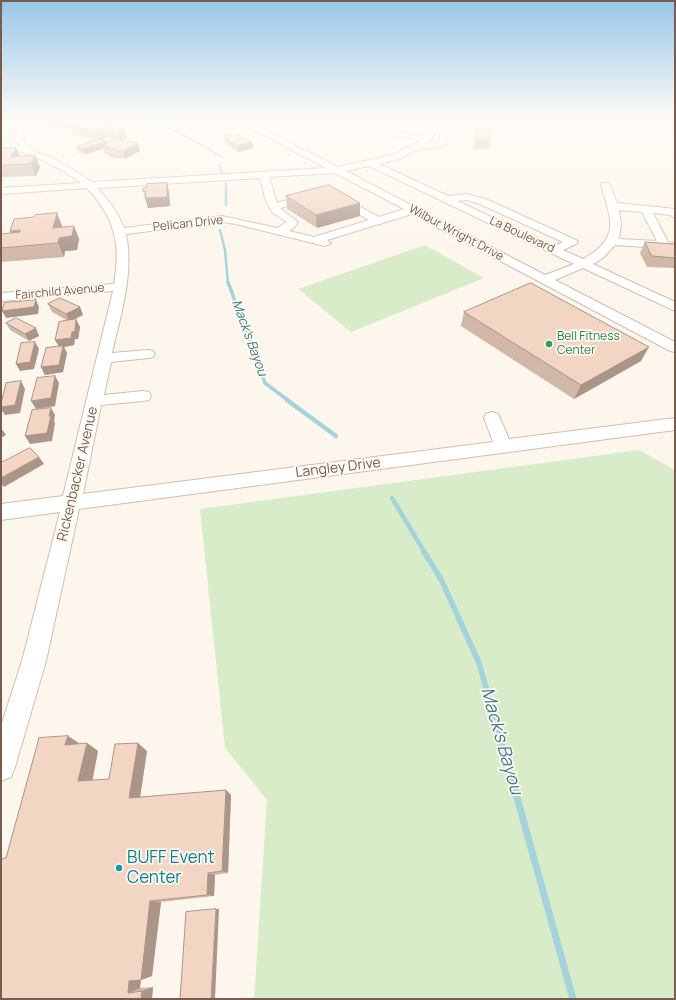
<!DOCTYPE html>
<html>
<head>
<meta charset="utf-8">
<style>
  body { margin:0 }
  #map { position:relative; width:676px; height:1000px; overflow:hidden; background:#fdf6ec; font-family:Manrope,sans-serif }
  canvas { display:block }
  .frame { position:absolute; inset:0; border:2px solid #7a5c4d; pointer-events:none }
</style>
</head>
<body>
<div id="map">
<canvas width="676" height="1000"></canvas>
<div class="frame"></div>
</div>
<script>
const ctx = document.querySelector('canvas').getContext('2d');
ctx.lineJoin = 'round';
function fill(path, color) { ctx.fillStyle = color; ctx.fill(path, 'evenodd'); }
function trace(path, color, width, dash) { ctx.strokeStyle = color; ctx.lineWidth = width; ctx.lineCap = dash ? 'butt' : 'round'; ctx.setLineDash(dash || []); ctx.stroke(path); }
function label(font, color, halo, rows, align = 'center') {
  ctx.font = font + ' Manrope,sans-serif'; ctx.lineWidth = 3.5; ctx.setLineDash([]); ctx.textBaseline = 'middle'; ctx.strokeStyle = halo; ctx.fillStyle = color; for (const [text, x, y, turn = 0] of rows) {
    ctx.save(); ctx.translate(x, y); ctx.rotate((+turn || 0) * Math.PI / 180); ctx.textAlign = isNaN(turn) ? turn : align; if (halo) ctx.strokeText(text, 0, 0); ctx.fillText(text, 0, 0); ctx.restore();
  }
}
const green = new Path2D(`
  M425 245 484 278 351 332 298 289Z
  M639 450 675 470V999H254L267 800 225 748 200 509Z`);
const streamFar5 = new Path2D(`
  M151 119 186 136 222 157
  M219 165 222 172
  M226 183V191`);
const streamFar4 = new Path2D(`
  M226 190V205
  M220 230 225 250 228 283`);
const streamFar3 = new Path2D(`
  M228 282 265 383 289 401`);
const streamFar2 = new Path2D(`
  M287 400 336 436
  M392 498 425 553`);
const streamFar1 = new Path2D(`
  M424 552 441 579 479 663 503 748`);
const stream = new Path2D(`
  M503 747 573 999`);
const minor = new Path2D(`
  M14 119H22L24 140 32 150 59 161 92 182 326 168 233 119H243L338 167 392 155 414 145 420 140C402 137 380 134 368 119 378 119 382 125 391 128 402 133 413 135 425 136L431 119H449L452 121 444 147 432 148H422L398 159 379 164 448 196 467 194 488 200 576 240 578 242 576 244 563 250 583 259C621 238 611 220 601 185L603 183H609L617 203 675 209V218L670 215 653 213 668 242 675 243V249L615 245 603 258 593 264 675 302V311L583 268 555 280 675 342V352L670 351 412 214 327 240 331 243 325 246 236 224 222 222 126 234C134 274 121 314 112 353L148 350 153 351 155 354 153 357 148 358 111 362 104 395 143 391 149 392 151 396 149 400 143 401 101 405 83 494 493 442 484 418 486 414 492 412 498 414 509 439 675 418V430L79 509 46 661 15 767 11 777 1 781V726L22 661 60 512 1 520V504L63 496 113 291 1 301V293L114 284C121 244 115 218 87 188L1 194V188L81 183C57 165 30 153 1 146V141L20 145 16 140ZM438 120 444 123 438 143H427L435 134ZM369 166 574 264 545 275 346 171ZM335 173 404 209 379 217 338 195 333 198 335 200 369 220 314 237 289 231 293 229 298 222 280 208 314 198 316 196 311 193 277 203 269 177ZM260 178 265 198 269 207 273 213 287 222 277 228 222 216 124 228C118 213 109 200 97 188ZM467 200 480 204 563 242 554 246 457 201ZM619 210 642 212 657 241 619 239 621 224Z
  M653 119 675 121V125L654 121Z`);
const wall = new Path2D(`
  M25 119H81L82 122 113 125 114 127 124 129 127 138 121 140 140 151 125 159 109 157 108 155 105 154 103 149 86 154 79 153 77 147 106 141 107 143 115 139 105 138 101 140 74 135 71 128 68 130 26 121Z
  M478 119 490 140 489 149H473Z
  M224 136H233L252 142 253 148 238 152 227 145 226 142H225Z
  M1 149 20 156 40 167 36 176 1 177Z
  M167 183 169 192 170 206 148 208 143 191 147 187Z
  M286 196 360 216 317 228 287 209Z
  M57 213 62 226V227L74 226 79 239 77 250 65 251 64 257 1 262V234L11 233 10 231 34 217Z
  M645 242 675 244V268L647 267 640 253Z
  M48 304 80 307 83 315 72 320 80 327 78 339H75L74 345 64 347 67 353 63 372 45 375 41 367 59 346 55 340 68 321 52 312Z
  M464 312 641 361 574 399 461 326Z
  M6 323 39 336 29 341 10 330Z
  M68 736 80 744 87 743 98 751 92 780 109 779 147 751 140 797 226 790 231 795 228 873 215 875 214 896 161 902 152 976 141 980 140 988 153 987 152 999H1L6 858Z`);
const shadedWall = new Path2D(`
  M72 119H81L83 124 71 127V128L68 130 65 121Z
  M124 129 127 138 120 140 118 132Z
  M103 130 105 138 101 140 98 131Z
  M106 141 108 146H102L103 149 86 154 84 149Z
  M252 142 253 148 238 152V146Z
  M138 143 140 151 125 159 123 151Z
  M16 148 21 159 11 157Z
  M35 155 40 167 36 176 31 164Z
  M167 183 169 192 170 206 148 208 145 198Z
  M360 203V216L317 228 316 215Z
  M57 213 62 226 59 241 53 228Z
  M74 226 79 239 77 250 65 251 64 257 58 243 59 238Z
  M20 230 16 244 10 231Z
  M36 300 39 307 38 314 6 318 2 311Z
  M80 307 83 315 69 322 66 314Z
  M76 319 80 327 78 339H75L74 345 64 347 67 353 63 372 45 375 41 367 59 347 55 340 72 332Z
  M36 328 39 336 29 341 25 334Z
  M35 342 39 349 34 369 20 371 16 364Z
  M649 347 641 361 574 399 581 385Z
  M55 376 59 383 55 406 36 409 31 401Z
  M21 381 25 389 20 413 5 415 1 409V407Z
  M51 408 55 415 54 421 55 423 52 441 30 444 25 436 49 416Z
  M1 428 6 435 1 438Z
  M39 457 44 464 4 487 1 483V478Z
  M68 736 80 744 65 745Z
  M87 743 98 751 91 788 78 781Z
  M138 743 147 751 139 804 129 798Z
  M226 790 231 795 228 873 222 871Z
  M208 873 215 875 214 896 207 895Z
  M150 901 161 902 152 976 141 980Z
  M216 909H219L215 999H211Z
  M141 977 140 988 128 993 129 981Z
  M153 987 152 999H141L142 991Z`);
const building = new Path2D(`
  M53 119H72L65 121Z
  M478 119H492L490 140H475Z
  M89 120 113 125 110 126 124 129 118 132 103 130 98 131 71 127Z
  M230 135 233 136 239 135 252 142 238 146 226 139 229 138 224 136Z
  M96 139 106 141 84 149 77 147Z
  M115 139 138 143 123 151 106 148 109 147 102 146Z
  M16 148 11 157 35 155 31 164 1 165V149Z
  M167 183V197L145 198 146 191H143V188L147 187V184Z
  M329 185 360 203 316 215 286 196Z
  M57 213 53 228 74 226 72 236 59 238 58 243 1 248V234L20 232V230L10 231 14 219 34 217 35 215Z
  M645 242 675 244V258L652 256Z
  M531 283 649 347 581 385 464 312Z
  M60 298 80 307 66 314 48 304Z
  M36 300 34 307 2 311 4 303Z
  M16 318 36 328 25 334 6 323Z
  M76 319 75 331 72 332 71 338 55 340 59 322Z
  M35 342 30 362 16 364 21 343Z
  M63 346 59 365 41 367 46 348Z
  M55 376 51 398 31 401 37 378Z
  M21 381 15 405 1 407V403L6 383Z
  M51 408 49 416H51L47 433 25 436 32 410Z
  M30 448 39 457 1 478V463Z
  M68 736 65 745 87 743 78 781 109 779 115 744 138 743 129 798 226 790 222 871 208 873 207 895 150 901 141 980 129 981 128 993 142 991 141 999H1V859L6 858 39 738Z
  M216 909 211 999H180L186 912Z`);
const markers = [
  [549,344,4,"#2e9e5b"],
  [119,868,4,"#0f9aa8"]
];
const farStreetnames = [
  ["Pelican Drive",188,224,-6],
  ["Wilbur Wright Drive",456,233,28],
  ["La Boulevard",522,235,25],
  ["Fairchild Avenue",60,292,-5]
];
const farLeisurenames = [
  ["Bell Fitness",557,337],
  ["Center",557,351]
];
const farWaternames = [
  ["Mack's Bayou",249,338,70]
];
const streetNames = [
  ["Langley Drive",338,468,-7],
  ["Rickenbacker Avenue",78,474,-77]
];
const nearCulturenames = [
  ["BUFF Event",127,858],
  ["Center",127,878]
];
const nearWaternames = [
  ["Mack's Bayou",501,741,74]
];
fill(green, '#d8ecc9');
trace(streamFar5, '#a5d3da', 2);
trace(streamFar4, '#a5d3da', 2.5);
trace(streamFar3, '#a5d3da', 3.5);
trace(streamFar2, '#a5d3da', 4.5);
trace(streamFar1, '#a5d3da', 5.5);
trace(stream, '#a5d3da', 7);
trace(minor, '#d1beb0', 2);
fill(minor, '#fff');
fill(wall, '#d1b7a8');
fill(shadedWall, '#aa9588');
fill(building, '#f3d5c3');
trace(building, '#aa9588', 1);
const sky = ctx.createLinearGradient(0, 0, 0, 259);
sky.addColorStop(0, '#97c7e8');
sky.addColorStop(0.46, '#fefbf6');
sky.addColorStop(1, '#fefbf600');
ctx.fillStyle = sky;
ctx.fillRect(0, 0, 676, 259);
for (const [x, y, r, color] of markers) { const dot = new Path2D(); dot.arc(x, y, r, 0, 2 * Math.PI); ctx.fillStyle = color; ctx.fill(dot); trace(dot, '#fffaf3', 1.5); }
label('12px', '#7a5c4d', '#fffaf3', farStreetnames);
label('12px', '#27864d', '#fffaf3', farLeisurenames, 'left');
label('italic 13px', '#437c86', '#fffaf3', farWaternames);
label('14px', '#7a5c4d', '#fffaf3', streetNames);
label('17px', '#0d838f', '#fffaf3', nearCulturenames, 'left');
label('italic 18px', '#437c86', '#fffaf3', nearWaternames);
</script>
</body>
</html>
